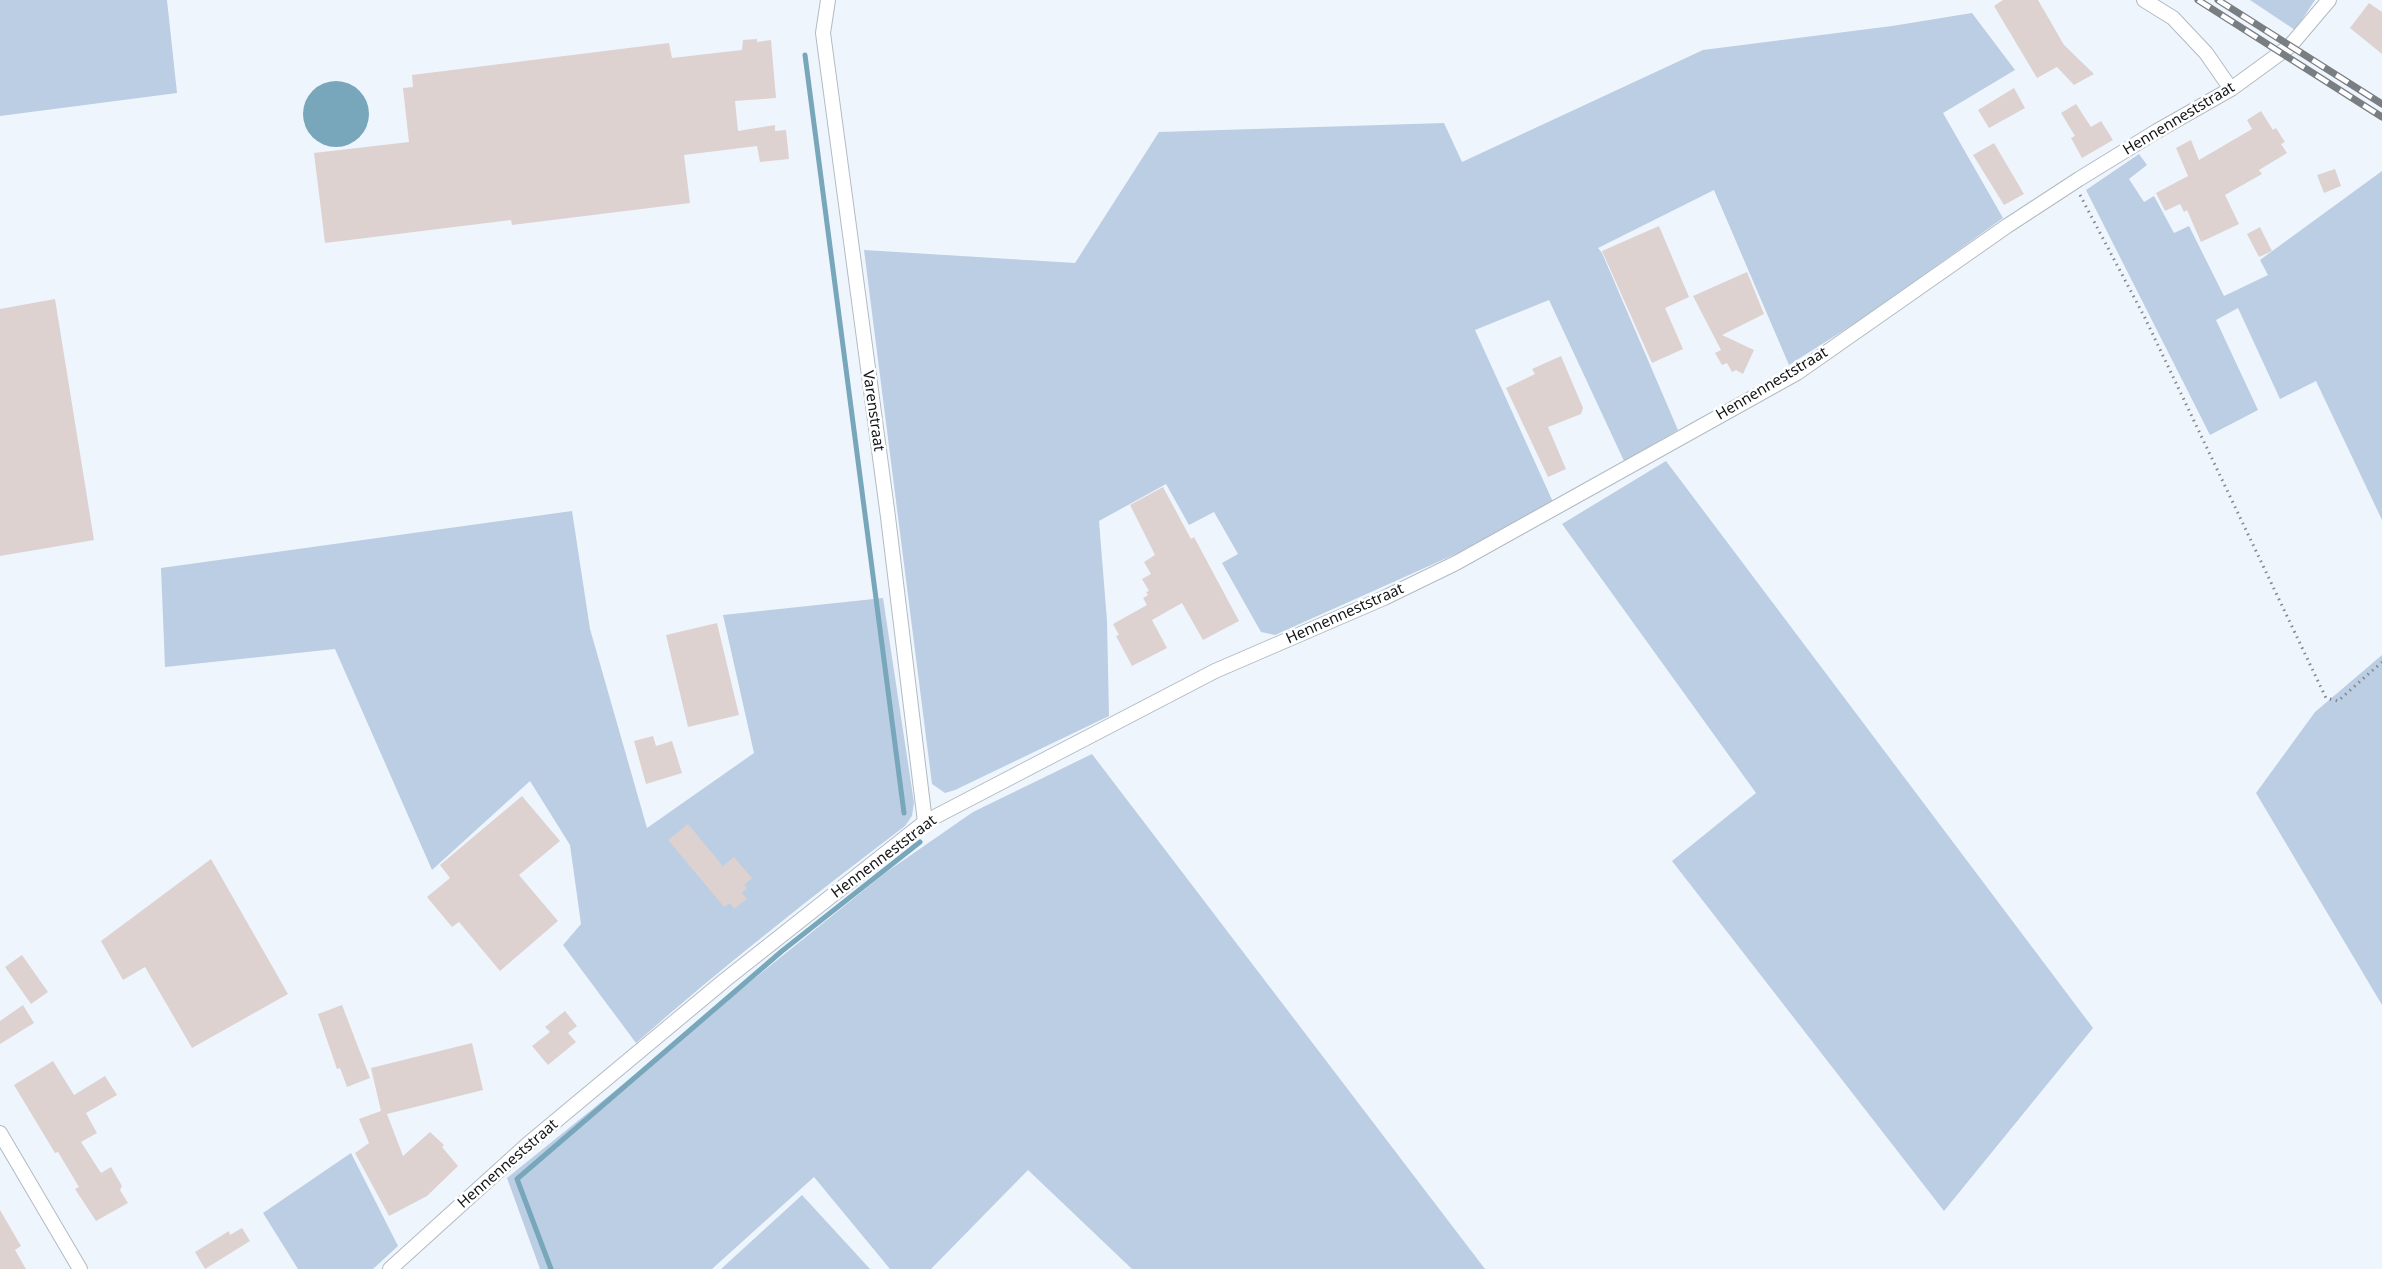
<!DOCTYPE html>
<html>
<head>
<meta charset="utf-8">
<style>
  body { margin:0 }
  canvas { display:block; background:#eef5fd }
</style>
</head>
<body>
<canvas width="2382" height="1269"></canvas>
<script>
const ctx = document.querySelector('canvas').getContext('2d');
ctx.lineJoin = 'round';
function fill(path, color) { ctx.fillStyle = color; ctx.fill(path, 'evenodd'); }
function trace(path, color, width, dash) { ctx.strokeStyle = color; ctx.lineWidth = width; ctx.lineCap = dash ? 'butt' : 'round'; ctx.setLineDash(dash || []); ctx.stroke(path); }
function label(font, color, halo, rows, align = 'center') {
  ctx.font = font + ' "Noto Sans",sans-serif'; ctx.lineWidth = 5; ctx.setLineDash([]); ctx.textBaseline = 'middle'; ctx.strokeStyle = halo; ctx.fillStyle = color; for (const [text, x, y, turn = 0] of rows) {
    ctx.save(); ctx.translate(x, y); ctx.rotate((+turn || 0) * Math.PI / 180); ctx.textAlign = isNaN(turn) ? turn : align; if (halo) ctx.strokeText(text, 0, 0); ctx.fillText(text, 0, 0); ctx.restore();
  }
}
const green = new Path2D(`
  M0 0H167L177 93 0 116Z
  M2250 0H2315L2295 30Z
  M1972 13 2015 70 1943 113 2003 218 1868 315 1789 365 1714 190 1598 248 1602 253 1678 430 1624 461 1549 300 1475 330 1553 502 1458 553 1275 635 1261 632 1222 563 1238 554 1214 512 1189 525 1166 484 1099 521 1107 621 1109 716 955 790 945 793 932 784 864 250 1075 263 1159 132 1444 123 1462 162 1703 50 1892 26Z
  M2139 154 2147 165 2129 179 2144 202 2154 196 2174 233 2189 226 2224 296 2268 275 2260 260 2382 171V520L2316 381 2280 399 2238 308 2216 320 2258 410 2210 435 2086 190Z
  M1666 461 2093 1028 1944 1211 1672 861 1756 793 1562 524Z
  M572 511 590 629 647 828 754 753 723 615 883 598 914 803 912 816 905 826C813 896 723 966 636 1043L563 945 581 924 570 845 530 781 432 870 335 649 165 667 161 568Z
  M2382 655V1005L2256 793 2315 712Z
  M1092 754 1485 1269H1132L1028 1170 931 1269H890L814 1177 712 1269H540L507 1178 885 873 973 812Z
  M351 1153 398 1246 373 1269H298L263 1213Z
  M802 1195 870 1269H721Z`);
const water = new Path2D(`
  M303 114a33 33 0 1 1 66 0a33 33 0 1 1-66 0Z`);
const stream = new Path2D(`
  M805 55 904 813
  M551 1269 517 1179 782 951 920 842`);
const building = new Path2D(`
  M2003 0H2038L2064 45 2094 74 2074 85 2057 67 2037 78 1994 6Z
  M2369 3 2382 12V54L2350 28Z
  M757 39V42L771 40 776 98 735 101 738 131 775 125V131L786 130 789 159 760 162 757 146 684 155 690 203 512 225 511 220 325 243 314 153 409 142 403 88 413 87 412 75 669 43 672 58 742 50 743 40Z
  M2014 88 2025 108 1989 128 1978 110Z
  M2076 104 2091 127 2101 121 2113 140 2082 158 2071 138 2075 136 2061 113Z
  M2261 111 2273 130 2276 128 2285 142 2281 144 2287 153 2259 170 2262 174 2225 195 2239 224 2201 242 2187 210 2184 212 2180 204 2165 211 2156 193 2188 176 2176 148 2191 140 2199 160 2252 129 2247 120Z
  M1994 143 2024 194 2004 205 1973 155Z
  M2335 169 2341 186 2324 193 2317 175Z
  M1659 226 1689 297 1665 308 1683 349 1652 363 1602 251Z
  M2260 227 2272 251 2259 257 2247 234Z
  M1747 272 1764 314 1722 335 1754 350 1743 374 1736 370 1732 372 1727 363 1722 365 1715 353 1721 350 1693 296Z
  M55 299 94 540 0 556V309Z
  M1561 356 1583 408 1581 414 1548 427 1566 469 1548 477 1506 388 1535 374 1532 369Z
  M1163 487 1191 539 1194 537 1239 621 1203 640 1182 603 1152 620 1167 648 1132 666 1116 636 1119 635 1113 624 1147 605 1143 598 1148 595 1146 592 1149 591 1142 579 1151 574 1144 562 1155 555 1130 505Z
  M717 623 739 715 688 727 666 635Z
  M653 736 656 746 672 741 682 773 646 784 634 741Z
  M522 796 560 841 519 875 558 921 500 971 459 922 452 927 427 897 450 878 440 865Z
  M688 824 723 866 734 857 752 878 744 885 747 888 742 893 747 899 734 909 730 903 724 907 668 840Z
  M211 859 288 994 192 1048 145 967 123 980 101 941Z
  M22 955 48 992 31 1004 5 967Z
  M23 1005 34 1023 0 1044V1021Z
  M342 1005 370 1078 347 1087 340 1068 337 1069 318 1014Z
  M565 1011 577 1026 568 1033 576 1042 548 1065 532 1046 550 1032 545 1027Z
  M472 1043 483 1090 387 1114 403 1156 430 1132 444 1145 442 1147 458 1166 427 1196 389 1216 355 1153 369 1143 359 1119 381 1111 371 1068Z
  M53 1061 74 1095 105 1076 117 1095 86 1113 97 1133 81 1142 101 1173 111 1167 122 1186 120 1190 128 1203 96 1221 75 1189 79 1187 58 1152 55 1153 14 1085Z
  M0 1210 21 1246 15 1250 26 1269H0Z
  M242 1228 250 1241 205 1269 195 1252 229 1231 230 1235Z`);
const path = new Path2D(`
  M2080 195 2145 318 2326 698 2338 701 2382 662`);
const minor = new Path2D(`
  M828 0 823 33 888 517 925 822
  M2144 0 2173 18 2206 53 2231 89
  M0 1133 80 1269
  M390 1269 528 1144 725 980 925 822 1215 671 1384 598 1456 563 1797 373 2007 226 2079 179 2157 131 2231 89 2290 46 2329 0`);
const rail = new Path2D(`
  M2198 0 2382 117
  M2218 0 2382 104`);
const streetNames = [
  ["Hennenneststraat",2179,119,-31],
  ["Hennenneststraat",1772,384,-31],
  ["Varenstraat",873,411,82],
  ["Hennenneststraat",1345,614,-24],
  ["Hennenneststraat",884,857,-37],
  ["Hennenneststraat",508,1164,-41]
];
fill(green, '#bbcee3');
fill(water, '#78a6ba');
trace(stream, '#78a6ba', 5);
fill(building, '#ddd2d0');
trace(minor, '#b3bac2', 16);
trace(path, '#83888d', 3, [1.5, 4.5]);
trace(minor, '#fff', 14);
trace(rail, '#797e82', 7);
trace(rail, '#fff', 4.5, [14]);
label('15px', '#111416', '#fff', streetNames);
</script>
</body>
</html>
